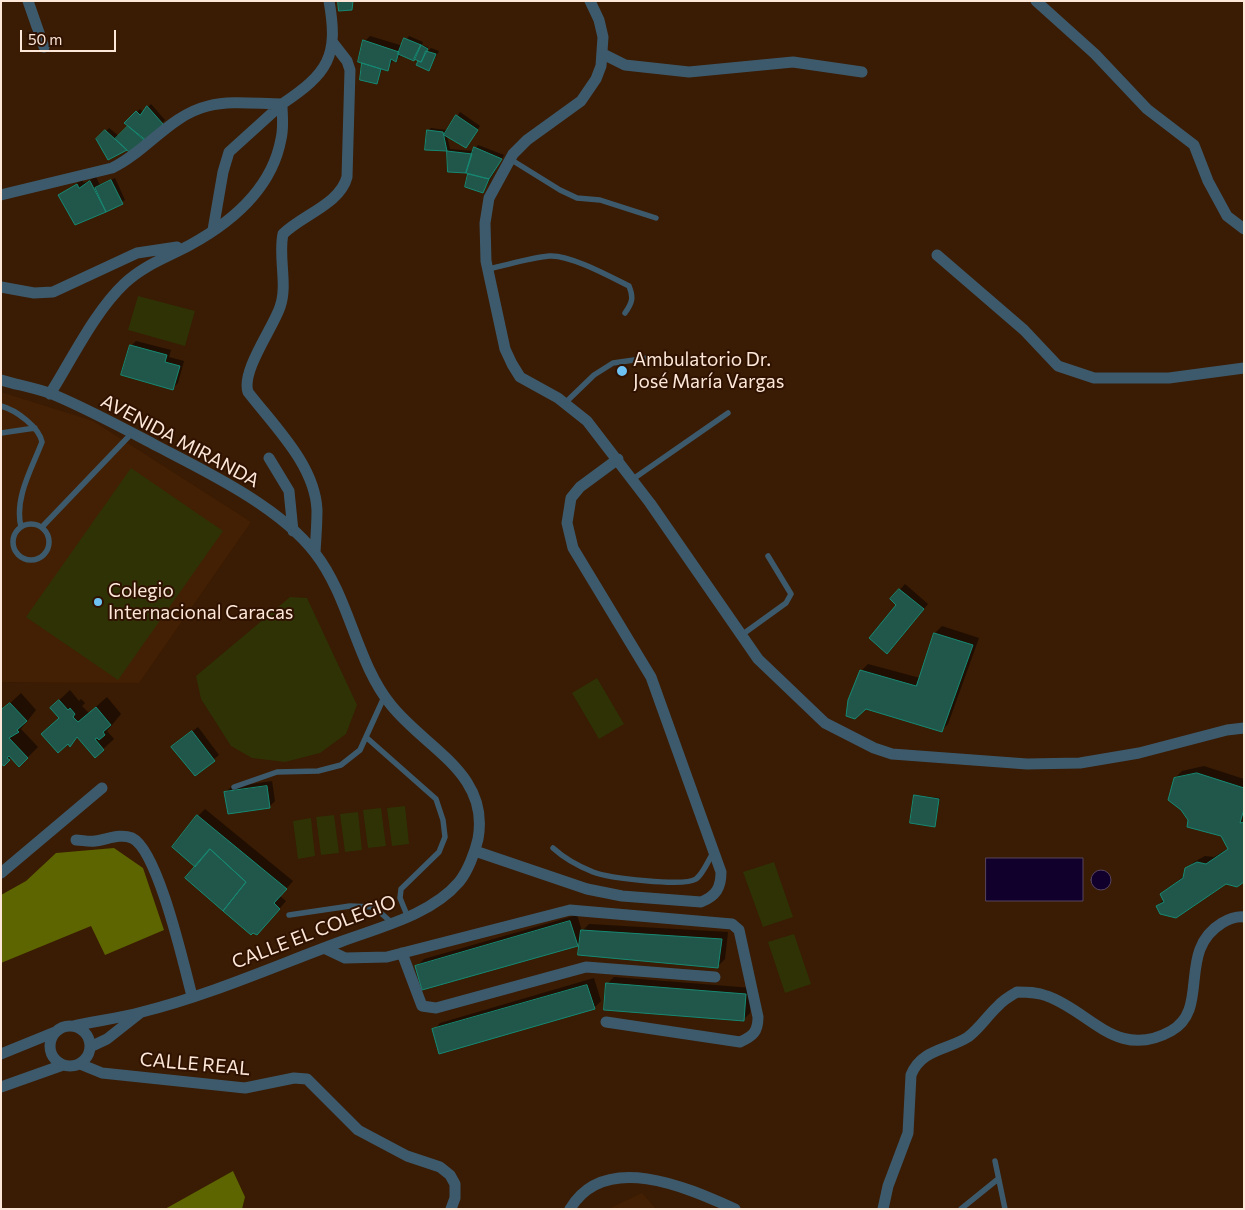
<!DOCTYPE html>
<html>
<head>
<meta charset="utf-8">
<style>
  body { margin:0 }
  #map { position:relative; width:1245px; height:1210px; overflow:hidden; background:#3a1b03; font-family:Commissioner,sans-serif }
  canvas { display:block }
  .frame { position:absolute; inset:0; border:2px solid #fce7d8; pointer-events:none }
  .scale { position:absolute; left:20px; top:30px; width:96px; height:22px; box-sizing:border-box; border:2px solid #fce7d8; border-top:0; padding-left:6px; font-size:15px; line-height:18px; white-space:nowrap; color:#fce7d8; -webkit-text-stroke:4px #301200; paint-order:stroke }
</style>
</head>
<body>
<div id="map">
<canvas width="1245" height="1210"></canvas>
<div class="frame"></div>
<div class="scale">50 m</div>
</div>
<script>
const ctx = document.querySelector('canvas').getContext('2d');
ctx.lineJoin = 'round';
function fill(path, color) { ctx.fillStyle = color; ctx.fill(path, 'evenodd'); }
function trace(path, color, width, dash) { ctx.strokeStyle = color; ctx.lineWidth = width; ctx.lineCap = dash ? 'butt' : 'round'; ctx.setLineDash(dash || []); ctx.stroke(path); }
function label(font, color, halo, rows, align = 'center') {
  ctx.font = font + ' Commissioner,sans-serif'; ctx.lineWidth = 4; ctx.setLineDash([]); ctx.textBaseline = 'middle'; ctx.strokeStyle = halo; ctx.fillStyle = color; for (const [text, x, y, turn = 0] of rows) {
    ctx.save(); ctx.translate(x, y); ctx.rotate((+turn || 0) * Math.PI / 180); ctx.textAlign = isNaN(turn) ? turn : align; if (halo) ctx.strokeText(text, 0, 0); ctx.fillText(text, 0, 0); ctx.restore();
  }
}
const built = new Path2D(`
  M1 392 93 421 251 522 139 683 1 682Z
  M642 1193 656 1209H608Z`);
const green = new Path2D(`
  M138 296 195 311 185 346 128 330Z
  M131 468 223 531 118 680 26 617Z
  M290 597 307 598 357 705 346 734 320 753 285 762 252 758 231 746 201 699 196 676Z
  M597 678 624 724 599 739 572 693Z
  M405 806 409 844 392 846 387 808Z
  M381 808 386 846 368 848 363 810Z
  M358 812 362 850 345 852 340 814Z
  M334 815 339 853 321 855 316 817Z
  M311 818 315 856 298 859 293 821Z
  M774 862 793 917 763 927 743 872Z
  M794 934 811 984 785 993 768 942Z`);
const forest = new Path2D(`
  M114 848 143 868 164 930 105 955 91 926 1 963V895L26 881 56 853Z
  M233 1171 245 1197 242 1209H165Z`);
const water = new Path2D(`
  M986 858H1083V901H986Z
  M1091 880a10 10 0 1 1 20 0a10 10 0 1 1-20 0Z`);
const shadow = new Path2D(`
  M370 36 403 46 409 36 423 42 422 45 428 47 425 54 431 48 439 51 429 69 420 60 401 55 396 60 394 59 387 70 383 68 376 83 365 41Z
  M151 104 165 120 146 140 144 138 130 151 98 140 109 128 119 136 130 126 137 112 140 109 143 112Z
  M460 112 480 126 466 146 447 136 450 149 474 151 478 145 504 155 483 192 466 186 470 173 449 171 448 150 427 149 428 131 431 128 446 130 447 133Z
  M96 177 100 185 115 178 125 200 76 224 59 195 82 180 84 183Z
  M136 341 171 350 169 357 184 361 178 383 173 388 131 346Z
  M905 584 928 604 892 647 898 604 892 599Z
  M942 626 979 638 948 724 941 731 861 671 868 664 920 678 935 633Z
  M70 690 79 701 81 699 85 703 82 706 89 713 107 697 121 714 107 731 114 739 103 749 78 737 70 745 60 718 51 708Z
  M21 693 36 710 21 729 38 747 27 758 12 756 4 764 1 762V706L4 709Z
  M198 727 219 755 196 774 178 742Z
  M1204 766 1244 779V881L1225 883 1157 906 1164 899 1161 894 1184 876 1186 869 1194 862 1205 856 1214 857 1229 848 1221 835 1190 820 1175 778 1182 771Z
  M272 781 275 801 270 806 226 792 231 787Z
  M916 795 940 798 935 825 915 796Z
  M205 809 293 881 280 896 286 901 264 927 196 866 198 816Z
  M577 915 582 931 589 924 728 932 725 959 718 966 581 941 578 944 423 989 417 966 424 959Z
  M614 977 752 988 750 1013 743 1020 607 984Z
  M594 978 601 1001 594 1008 434 1030 440 1023Z`);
const building = new Path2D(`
  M338 1H353L352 10 339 11Z
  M404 38 421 45 414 61 398 54Z
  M363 40 399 52 396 62 391 59 388 71 358 62Z
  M421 45 428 49 421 62 414 59Z
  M426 51 436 54 429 71 416 65 418 61 421 62Z
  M362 63 381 69 377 84 360 80Z
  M147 106 163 124 147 141 124 123 136 111 140 115Z
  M456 115 478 130 466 148 444 135Z
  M128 126 144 140 130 153 115 139Z
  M105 130 127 150 108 160 96 139Z
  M427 130 443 132 447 151 425 150Z
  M474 147 502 159 489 179 466 173Z
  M447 151 472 154 466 173 448 172Z
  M468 174 489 179 483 193 465 187Z
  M111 180 123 204 106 212 95 188Z
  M90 181 106 212 75 225 58 195 77 184 79 188Z
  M130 345 167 355 165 362 180 366 173 390 121 375Z
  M899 589 924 609 887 654 869 638 896 605 890 599Z
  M934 633 973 645 942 732 866 709 855 719 846 716 848 700 860 670 916 686Z
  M59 700 68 710 70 708 75 714 73 717 78 722 96 707 111 725 103 732 105 735 99 740 97 738 95 739 104 750 95 758 77 737 70 747 68 744 58 753 41 734 59 718 50 708Z
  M10 703 27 721 17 730 19 732 9 738 28 758 19 767 9 756 7 758 10 760 4 766 1 764V710Z
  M192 731 215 761 195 776 171 747Z
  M1197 773 1244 788V809L1240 823 1244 822V882L1237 887 1226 884 1176 918 1160 914 1156 906 1164 902 1160 894 1183 878 1185 868 1197 862 1206 864 1228 849 1221 836 1187 827 1188 820 1181 810 1168 800 1174 778Z
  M267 786 270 808 228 814 224 792Z
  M914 795 939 799 935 827 910 823Z
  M197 815 287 889 274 903 280 909 257 935 253 933 251 935 223 911 246 882 210 849 195 867 172 847Z
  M210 849 246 882 223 911 185 878Z
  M570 921 578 946 422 990 415 966Z
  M581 930 722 939 718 968 578 955Z
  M606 983 746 994 744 1021 604 1010Z
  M587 985 595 1009 439 1054 432 1029Z`);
const lane = new Path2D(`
  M510 159 560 190 577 198 600 200 656 218
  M488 269C507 265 529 258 549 256 569 254 611 277 629 286 634 298 632 303 625 313
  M565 403 594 375 613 363 648 358
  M1 406C16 410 39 427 42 442 32 468 14 498 21 527
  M1 433 35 428
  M633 479 728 413
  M13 542a18 18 0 1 1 36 0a18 18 0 1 1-36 0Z
  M42 527 132 433
  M743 634 786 603 791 594 768 556
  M367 738 436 799 443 820 445 837 439 852 401 889 400 898 407 915
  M234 787 277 772 318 771 341 765 360 750 385 695
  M553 848C565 859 578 866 593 872 608 878 684 887 696 879 703 874 708 861 713 853
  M289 915 350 906 374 907 391 922
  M995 1161 1005 1209
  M961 1209 998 1179`);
const street = new Path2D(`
  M28 1 44 47
  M590 1 599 20 603 37 601 66 596 79 581 101 527 140 513 154 489 198 485 223 486 261 505 349 512 364 520 377 558 398 587 421 650 503 758 659 825 723 874 748 892 754 1027 764 1080 763 1139 753 1227 730 1244 728
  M1036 1 1095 54 1147 109 1194 145 1208 181 1227 216 1244 229
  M603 54 625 65 689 72 793 62 862 72
  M1 195 112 168C146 152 170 115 208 106 231 100 258 104 282 104
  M213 230 223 172 229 152 282 104
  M937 255 1024 330 1058 366 1094 378H1169L1244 368
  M1 287 34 293 53 292 137 253 177 247
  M1 380C18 385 36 388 52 394 88 409 123 428 157 446 207 472 280 507 315 553 350 598 356 662 391 705 426 749 490 773 478 839 475 852 468 871 459 882 431 915 380 927 340 942 275 966 210 995 142 1012 120 1018 96 1021 73 1026
  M50 394C72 359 95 311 125 283 144 265 168 257 190 245 232 222 272 188 281 139 284 127 282 115 282 104 328 73 339 57 329 1
  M269 458 289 491 293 531
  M315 552C316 538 317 524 317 510 315 465 274 426 248 392 241 371 273 328 280 307 288 285 278 257 283 234 302 215 340 204 347 177L350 70 347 61 333 43
  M76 840C82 840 88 842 95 841 107 840 119 833 132 838 158 850 184 966 192 996
  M475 851 587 889 622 896 701 902C716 896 721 888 721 872L651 677 573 548 567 523 571 498 580 487 618 459
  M1 873 102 788
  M324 948 345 958 387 957 570 910 732 924 739 930 758 1017C758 1032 753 1036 740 1042L606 1022
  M402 953 422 1006 436 1008 586 967 715 977
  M50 1046a20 20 0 1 1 40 0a20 20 0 1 1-40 0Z
  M90 1047 107 1039 140 1013
  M1 1054 55 1032
  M80 1064 102 1073 245 1088 294 1078 307 1079 358 1130 407 1156 440 1167 450 1175 455 1184V1198L451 1209
  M1 1087 63 1065
  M570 1209C605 1150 688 1188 735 1209
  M883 1209 888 1186 908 1133 911 1075C921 1049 948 1050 968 1037 980 1028 987 1016 998 1006 1003 1000 1010 996 1017 992 1027 992 1037 992 1047 996 1090 1011 1117 1061 1171 1031 1211 1009 1176 951 1222 923 1229 919 1236 916 1244 917`);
const markers = [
  [622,371,6,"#6dc2f3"],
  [98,602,5,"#6dc2f3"]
];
const poiNames = [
  ["Ambulatorio Dr.",633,360],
  ["José María Vargas",633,382],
  ["Colegio",108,591],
  ["Internacional Caracas",108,613]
];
const streetNames = [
  ["AVENIDA MIRANDA",180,441,28],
  ["CALLE EL COLEGIO",314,932,-21],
  ["CALLE REAL",195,1064,5]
];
fill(built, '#432003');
fill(green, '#2e3205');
fill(forest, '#5c6500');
fill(water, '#10002b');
trace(water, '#57455f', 1);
fill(shadow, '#0007');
fill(building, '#21574a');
trace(building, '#168973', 1);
trace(lane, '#3d5a6c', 5.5);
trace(street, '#3d5a6c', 11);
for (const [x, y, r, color] of markers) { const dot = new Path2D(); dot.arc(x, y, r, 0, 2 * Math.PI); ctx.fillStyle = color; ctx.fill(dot); trace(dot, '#301200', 2); }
label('19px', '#fce7d8', '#301200', poiNames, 'left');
label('19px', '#fce7d8', '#301200', streetNames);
</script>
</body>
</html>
